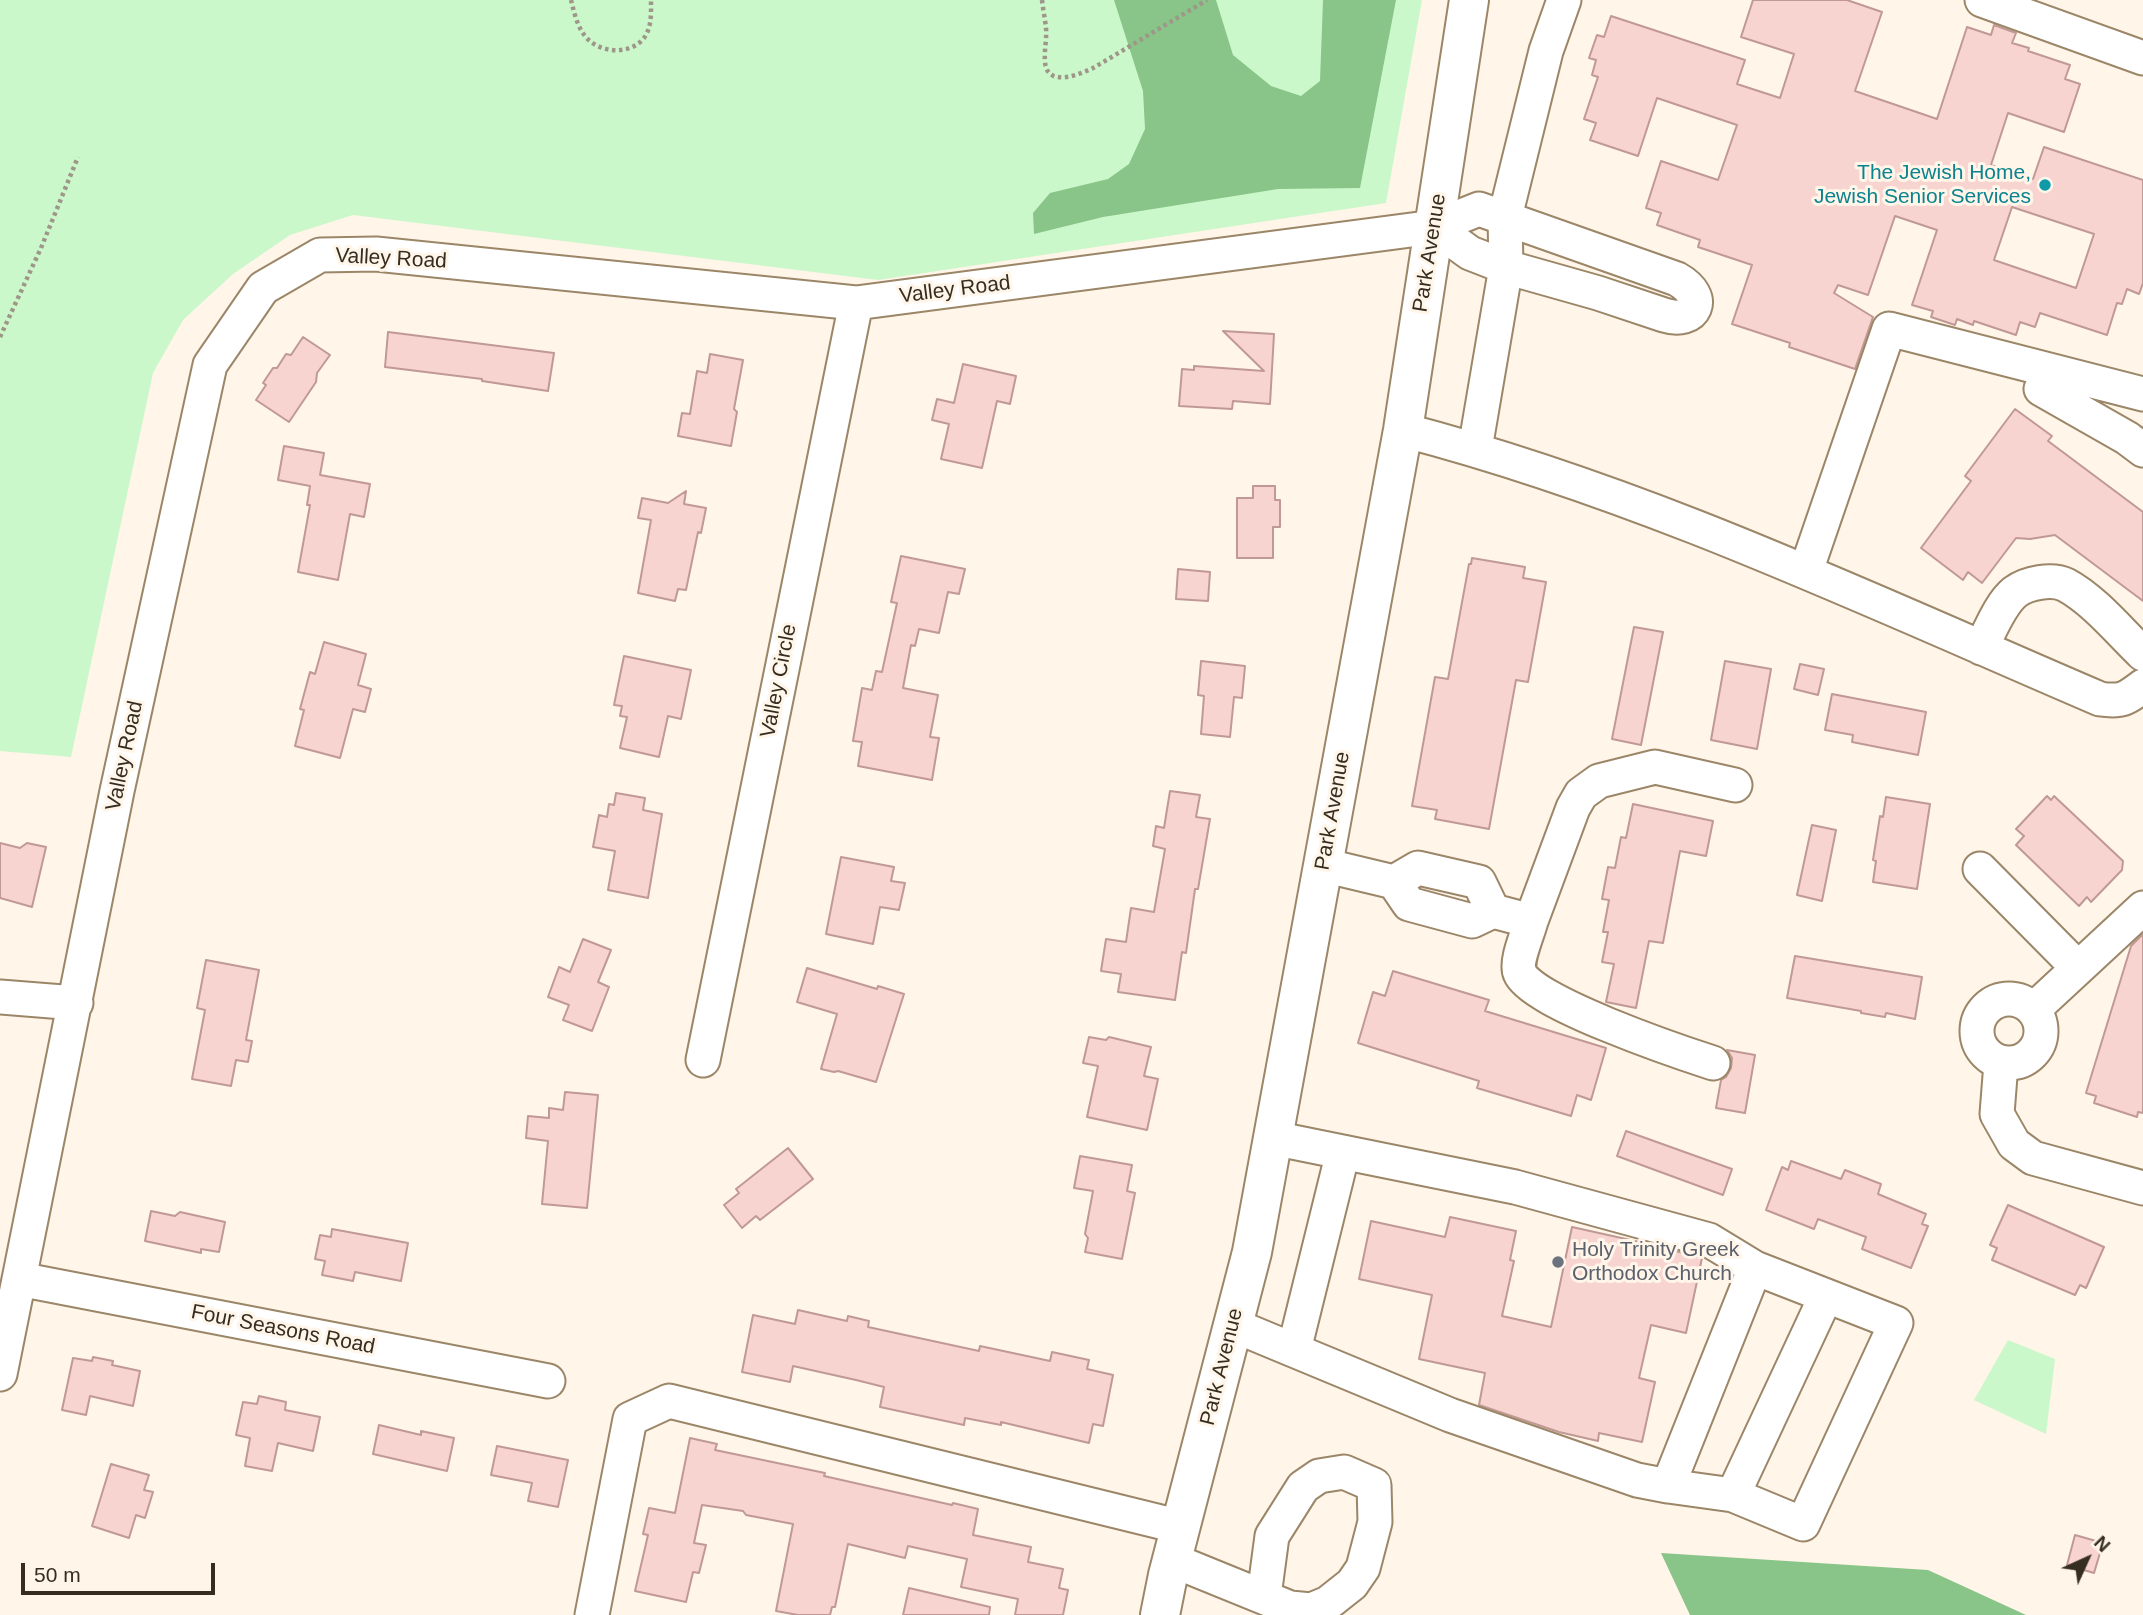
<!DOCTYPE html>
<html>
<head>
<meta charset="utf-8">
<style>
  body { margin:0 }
  #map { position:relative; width:2143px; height:1615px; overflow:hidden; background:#fff5e9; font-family:Helvetica,sans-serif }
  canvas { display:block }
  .north { position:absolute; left:2052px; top:1524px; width:70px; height:70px; -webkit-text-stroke:5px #fff5e9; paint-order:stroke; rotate:45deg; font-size:19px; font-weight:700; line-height:28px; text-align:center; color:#362d21 }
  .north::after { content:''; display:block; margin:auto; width:24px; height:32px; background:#362d21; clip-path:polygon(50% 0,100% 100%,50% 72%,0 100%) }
  .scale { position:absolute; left:21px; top:1563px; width:194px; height:32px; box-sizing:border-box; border:4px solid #362d21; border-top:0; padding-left:9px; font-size:21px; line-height:24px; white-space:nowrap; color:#362d21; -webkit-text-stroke:5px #fff5e9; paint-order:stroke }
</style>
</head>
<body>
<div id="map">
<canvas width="2143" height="1615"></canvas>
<div class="north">N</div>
<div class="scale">50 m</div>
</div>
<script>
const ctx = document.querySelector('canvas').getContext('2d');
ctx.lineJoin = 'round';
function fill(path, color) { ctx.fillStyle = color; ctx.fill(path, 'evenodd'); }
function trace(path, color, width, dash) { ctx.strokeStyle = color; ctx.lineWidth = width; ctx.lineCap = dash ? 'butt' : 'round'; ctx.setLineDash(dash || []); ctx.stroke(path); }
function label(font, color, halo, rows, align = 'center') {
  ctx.font = font + ' Helvetica,sans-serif'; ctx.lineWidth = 6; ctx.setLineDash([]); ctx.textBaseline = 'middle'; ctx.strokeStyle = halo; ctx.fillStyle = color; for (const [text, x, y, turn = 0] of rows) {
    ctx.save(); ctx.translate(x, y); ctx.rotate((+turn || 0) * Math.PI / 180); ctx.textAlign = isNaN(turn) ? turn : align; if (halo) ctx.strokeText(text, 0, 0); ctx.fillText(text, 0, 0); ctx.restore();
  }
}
const green = new Path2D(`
  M0 0H1422L1386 203 878 280 353 215 290 235 233 274 183 320 153 373 71 757 0 751Z
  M2008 1340 2055 1359 2046 1434 1974 1400Z`);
const forest = new Path2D(`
  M1114 0H1216L1233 55 1271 86 1301 96 1320 81 1323 0H1396L1360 188 1278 189 1103 217 1034 234 1033 213 1050 193 1108 179 1129 164 1145 129 1143 91Z
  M1661 1553 1928 1570 2026 1615H1690Z`);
const building = new Path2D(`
  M1753 0H1847L1882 12 1855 91 1937 119 1967 27 1991 35 1994 25 2016 33 2012 43 2029 48 2028 51 2070 65 2065 79 2080 84 2064 132 2008 113 1991 165 2033 179 2044 147 2143 180V283L2139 294 2127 289 2122 304 2117 303 2107 335 2040 313 2035 327 2020 322 2016 335 1974 321 1973 325 1957 319 1955 325 1931 317 1933 311 1912 305 1937 230 1895 216 1868 295 1838 285 1834 293 1873 317 1855 369 1789 347 1790 343 1732 324 1752 265 1698 247 1700 240 1657 225 1661 213 1646 208 1661 161 1718 180 1737 125 1657 98 1638 156 1590 140 1596 123 1584 119 1598 77 1592 75 1596 60 1589 58 1597 35 1604 37 1611 16 1745 60 1737 84 1780 98 1794 54 1741 37ZM2012 207 2094 234 2076 288 1994 260Z
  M1223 331 1274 334 1270 404 1233 401 1232 409 1179 406 1182 369 1194 370V366L1264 371Z
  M388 332 554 353 548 391 482 381V379L385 367Z
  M303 337 330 355 317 373 316 382 289 422 256 400 266 385 263 383 273 368H277L286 354 291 355Z
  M710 354 743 360 734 409 737 412 731 446 678 436 682 413 690 414 697 371 707 373Z
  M963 364 1016 376 1010 404 997 401 982 468 941 459 949 424 932 420 937 399 954 403Z
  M2015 409 2052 436 2048 441 2143 512V601L2055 535 2030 539 2016 538 1982 583 1968 572 1963 580 1921 548 1971 481 1965 476Z
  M284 446 324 453 320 475 370 484 364 517 350 514 338 580 298 572 310 505H307L310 486 278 480Z
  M1253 486H1275V500H1280V527H1273V558H1237V498H1253Z
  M686 491 684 504 706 508 701 533 698 532 686 590 678 589 675 601 638 593 651 520 638 518 642 498 668 503Z
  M901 556 965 569 959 594 948 592 939 633 919 629 915 646 911 645 903 688 938 695 930 737 939 738 932 780 858 766 862 742 853 741 862 688 872 690 876 671 882 672 897 603 891 602Z
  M1472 558 1525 567 1523 578 1546 582 1528 682 1516 680 1489 829 1435 819 1437 810 1412 806 1435 677 1448 679 1469 564H1471Z
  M1178 569 1210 572 1208 601 1176 599Z
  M1634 627 1663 632 1641 745 1612 739Z
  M324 642 366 654 358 685 371 689 365 712 353 709 340 758 295 746 304 710 300 709 310 672 315 674Z
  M624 656 691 670 681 719 668 716 659 757 620 748 627 717 620 716 622 706 614 705Z
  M1201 661 1245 666 1242 698 1234 697 1230 737 1201 734 1204 696 1198 695Z
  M1725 661 1771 669 1757 749 1711 740Z
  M1800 664 1824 669 1818 695 1794 689Z
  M1832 694 1926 712 1918 755 1852 742 1853 735 1825 730Z
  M1170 791 1200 795 1196 817 1210 819 1198 889H1195L1186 953 1182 952 1175 1000 1118 992 1121 974 1101 971 1106 939 1126 942 1131 908 1154 912 1165 849 1153 846 1156 826 1164 828Z
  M616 793 645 798 643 810 662 814 648 898 608 890 615 851 593 847 599 815 607 817 609 804 614 805Z
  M2047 796 2051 800 2054 796 2123 861 2122 870 2091 902 2087 897 2079 906 2016 845 2024 836 2016 829Z
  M1886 797 1930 804 1917 889 1873 882 1876 861 1873 860 1880 816 1883 817Z
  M1633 804 1713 821 1706 856 1680 851 1663 943 1649 941 1636 1008 1606 1002 1614 964 1602 962 1608 932H1603L1609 900 1602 899 1608 867 1615 868 1621 837 1626 838Z
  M1812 825 1836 830 1822 901 1797 895Z
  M0 843 20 848 27 843 46 847 32 907 0 898Z
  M841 857 894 867 891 881 905 883 899 910 880 907 873 944 826 934Z
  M2143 934V1113L2138 1112 2137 1117 2094 1103 2096 1096 2086 1093 2131 946Z
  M583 939 611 950 598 982 609 987 592 1031 563 1020 569 1005 548 997 559 967 570 972Z
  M1795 956 1922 977 1915 1019 1886 1013 1885 1017 1861 1013V1011L1787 998Z
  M206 960 259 970 246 1040 252 1041 248 1062 236 1060 231 1086 192 1079 205 1010 197 1008Z
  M807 968 877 989 878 986 904 994 876 1082 838 1071 834 1072 821 1069 837 1014 797 1002Z
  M1393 971 1489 1000 1485 1011 1606 1048 1591 1100 1577 1095 1571 1116 1477 1088 1479 1081 1358 1043 1373 992 1385 996Z
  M1089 1037 1106 1040 1109 1037 1151 1047 1144 1076 1158 1079 1147 1130 1087 1117 1098 1066 1083 1063Z
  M1727 1050 1755 1055 1745 1113 1716 1108 1721 1080 1726 1077 1731 1068 1732 1058Z
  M565 1092 598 1095 587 1208 542 1204 548 1141 526 1138 528 1116 549 1118V1108L563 1110Z
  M1626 1131 1732 1169 1723 1195 1617 1156Z
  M788 1148 813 1179 760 1220 756 1216 742 1228 724 1205 739 1193 736 1189Z
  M1080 1156 1132 1165 1127 1191 1135 1193 1122 1259 1085 1252 1088 1238 1085 1234 1093 1191 1074 1188Z
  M1791 1161 1841 1179 1845 1170 1881 1184 1878 1194 1926 1214 1922 1224 1928 1226 1911 1268 1862 1249 1866 1237 1818 1219 1814 1229 1766 1210 1782 1167 1788 1170Z
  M2008 1205 2104 1247 2086 1288 2080 1285 2075 1295 1992 1260 1997 1248 1990 1245Z
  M151 1211 175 1216 180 1212 225 1222 219 1252 201 1249V1253L145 1241Z
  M1450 1217 1516 1231 1510 1260 1514 1261 1502 1316 1551 1327 1572 1227 1653 1245 1702 1258 1686 1333 1651 1325 1639 1378 1655 1382 1642 1442 1599 1433 1598 1441 1559 1432 1479 1405 1485 1373 1419 1359 1432 1295 1359 1279 1371 1221 1445 1237Z
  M332 1229 408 1243 401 1281 355 1272 353 1281 322 1275 325 1261 315 1259 320 1235 331 1237Z
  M798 1310 847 1321 848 1316 869 1321 868 1327 979 1351 980 1346 1050 1361 1052 1352 1089 1360 1087 1369 1113 1375 1103 1426 1093 1424 1089 1443 1001 1422V1425L965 1418 964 1425 880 1407 884 1387 856 1380 793 1366 790 1382 742 1372 753 1315 795 1324Z
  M93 1357 113 1361 112 1365 140 1371 133 1406 90 1396 86 1415 62 1410 73 1358 92 1361Z
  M259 1396 286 1402 285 1410 320 1417 313 1451 278 1443 272 1471 245 1466 250 1438 236 1435 243 1402 257 1404Z
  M379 1425 421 1435V1431L454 1438 447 1471 373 1454Z
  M690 1438 717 1444 715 1450 825 1473 824 1476 952 1505 953 1503 978 1509 973 1535 1031 1547 1028 1562 1063 1569 1059 1588 1068 1590 1063 1615H1015L1018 1599 961 1587 967 1559 908 1546 905 1558 848 1544 835 1607H832L830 1615H798L776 1611 793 1524 746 1515 743 1511 702 1505 694 1543 706 1545 699 1573 693 1572 686 1602 635 1591 648 1535 643 1534 649 1508 675 1513Z
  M497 1446 568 1460 558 1507 528 1501 532 1483 491 1475Z
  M111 1464 149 1475 144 1490 153 1492 145 1518 136 1515 129 1538 92 1526Z
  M2075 1535 2103 1543 2094 1573 2067 1565Z
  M909 1588 990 1607 989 1615H903Z`);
const path = new Path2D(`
  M571 0C574 12 577 26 585 36 598 53 630 56 644 38 652 27 651 13 651 0
  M1042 0C1043 9 1045 19 1046 28 1047 39 1044 50 1045 61 1046 89 1081 74 1095 67L1207 0
  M0 337 41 248 78 157`);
const minor = new Path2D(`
  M1982 0 2143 58
  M2041 389 2127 438 2143 450
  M1403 430C1645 493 1871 601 2100 699 2122 702 2126 699 2143 686
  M1475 449 1506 267 1505 217 1546 51 1564 0
  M1806 571 1889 329 2143 394
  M1981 648C1990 631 2000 604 2015 592 2027 583 2052 578 2066 585 2094 600 2120 632 2143 654
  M1323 865 1394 882 1409 904 1472 921 1493 911 1531 921C1528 933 1515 962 1520 973 1531 1002 1679 1052 1713 1063
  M1980 869 2078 968
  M1394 882 1418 868 1479 882 1493 911
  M1531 921 1573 808 1581 794 1599 781 1655 767 1735 785
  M0 997 76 1003
  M1977 1031a32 32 0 1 1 64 0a32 32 0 1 1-64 0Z
  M2033 1010 2143 908
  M703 1060 856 303
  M2001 1063 1997 1114 2014 1144 2033 1158 2143 1188
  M19 1279 548 1381
  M1233 1325 1450 1415 1637 1480 1668 1486 1755 1268 1709 1240 1515 1187 1273 1138
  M1294 1350 1343 1152
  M0 1374 117 791 210 365 263 288 320 255 376 254 856 303 1434 227 1479 209 1677 279C1709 297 1696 325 1664 315L1598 293 1506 267 1470 253 1434 227
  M1668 1486 1733 1495 1803 1524 1896 1323 1755 1268
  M1733 1495 1826 1296
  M1172 1560 1290 1608 1311 1610 1328 1603 1352 1584 1363 1568 1375 1522 1374 1485 1344 1472 1319 1476 1303 1487 1272 1536 1264 1596
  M592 1615 630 1419 669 1401 1181 1527`);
const major = new Path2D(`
  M1160 1615 1168 1575 1252 1252 1403 430 1469 0`);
const markers = [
  [2045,185,7,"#0f9aa8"],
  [1558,1262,7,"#6b7280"]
];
const cultureNames = [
  ["The Jewish Home,",2031,173],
  ["Jewish Senior Services",2031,197]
];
const streetNames = [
  ["Park Avenue",1430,253,-81],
  ["Valley Road",391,259,3],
  ["Valley Road",955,290,-7],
  ["Valley Circle",779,681,-79],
  ["Valley Road",125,756,-78],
  ["Park Avenue",1333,811,-80],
  ["Four Seasons Road",283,1330,11],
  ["Park Avenue",1222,1367,-76]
];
const worshipNames = [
  ["Holy Trinity Greek",1572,1250],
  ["Orthodox Church",1572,1274]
];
fill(green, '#cbf8ca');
fill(forest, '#89c488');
fill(building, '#f8d4d0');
trace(building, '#c19994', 2);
trace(minor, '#9b8668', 37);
trace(major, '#9b8668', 42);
trace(path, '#9f968a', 4.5, [3.5, 3.5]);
trace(minor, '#fff', 33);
trace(major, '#fff', 38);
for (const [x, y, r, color] of markers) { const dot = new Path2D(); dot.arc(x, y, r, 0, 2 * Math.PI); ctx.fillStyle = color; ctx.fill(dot); trace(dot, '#fff5e9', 2.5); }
label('21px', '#0d838f', '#fff5e9', cultureNames, 'right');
label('21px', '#362d21', '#fff5e9', streetNames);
label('21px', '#5b616d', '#fff5e9', worshipNames, 'left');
</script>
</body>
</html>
